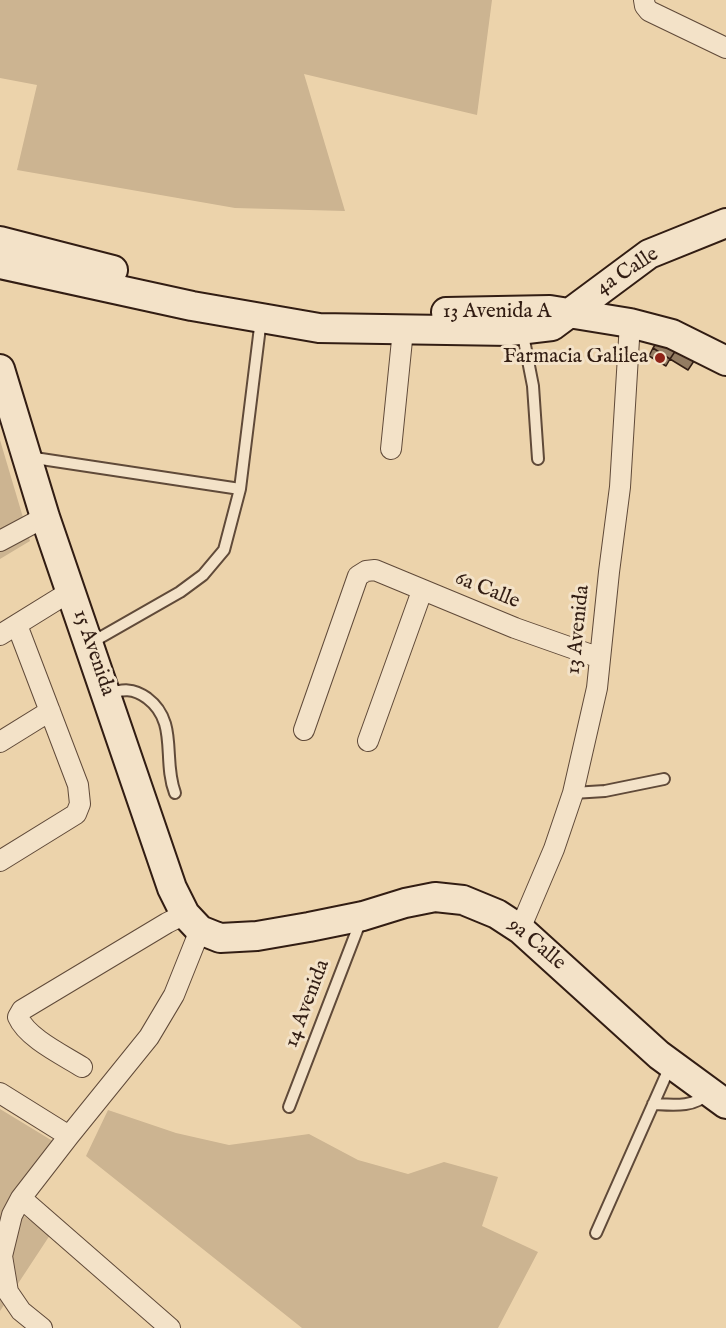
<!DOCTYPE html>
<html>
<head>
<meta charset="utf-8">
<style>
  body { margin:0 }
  canvas { display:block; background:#ecd3ab }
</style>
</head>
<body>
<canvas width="726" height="1328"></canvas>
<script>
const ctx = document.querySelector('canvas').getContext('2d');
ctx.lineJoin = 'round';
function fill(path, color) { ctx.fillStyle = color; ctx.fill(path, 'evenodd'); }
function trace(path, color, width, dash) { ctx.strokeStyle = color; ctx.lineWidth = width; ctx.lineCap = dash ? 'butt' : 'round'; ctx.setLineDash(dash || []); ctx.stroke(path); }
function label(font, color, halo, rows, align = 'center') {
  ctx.font = font + ' "IM FELL English",serif'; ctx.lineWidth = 6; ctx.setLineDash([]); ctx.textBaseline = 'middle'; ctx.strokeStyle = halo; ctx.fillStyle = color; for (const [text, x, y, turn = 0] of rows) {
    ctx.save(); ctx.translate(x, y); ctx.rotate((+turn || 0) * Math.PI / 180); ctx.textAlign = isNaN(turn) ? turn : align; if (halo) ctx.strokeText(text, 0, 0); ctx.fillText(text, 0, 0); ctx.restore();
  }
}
const green = new Path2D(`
  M0 0H492L477 115 304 74 345 211 235 208 17 170 37 85 0 78Z
  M0 440 30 541 0 559Z
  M0 1109 56 1143 10 1206 50 1235 0 1311Z
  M108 1110 176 1133 229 1145 309 1134 358 1160 408 1174 444 1162 498 1177 482 1226 538 1252 498 1328H302L86 1156Z`);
const building = new Path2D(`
  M663 333 680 344 670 359 653 348Z
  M680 344 698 355 688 370 670 359Z
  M653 348 670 359 666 366 649 356Z`);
const lane = new Path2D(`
  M522 330 533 386 538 459
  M28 457 240 489
  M89 644 180 592 203 575 224 550 240 489 261 319
  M107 694C123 689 133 688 147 698 179 722 162 759 175 793
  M573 793 605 791 664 779
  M653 1104C673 1105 693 1108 709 1093
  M289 1107 361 920
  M596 1233 671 1064`);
const street = new Path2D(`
  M644 0 645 6 649 11 726 48
  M391 449 403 330
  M0 541 45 517
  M0 635 71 591
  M304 730 358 576 366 571 375 570 515 628 600 658
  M368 741 422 591
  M0 742 50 711
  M0 861 76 814 80 804 78 785 17 625
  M520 929 554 849 573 793 597 688 609 572 620 487 630 323
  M82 1067C63 1055 27 1038 18 1017L22 1010 167 923 185 914
  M0 1093 69 1136
  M21 1198 170 1328
  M42 1328 21 1311 8 1292 2 1256 12 1215 21 1198 69 1136 149 1037 174 995 200 930`);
const secondary = new Path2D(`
  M0 241 113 270
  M0 264 192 306 319 328 510 331 552 326 649 254 726 223
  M446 312 550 310 630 323 672 334 726 361
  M0 369 45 517 172 888 185 914 200 930 220 938 257 936 309 927 363 916 405 903 435 897 463 900 497 914 520 929 659 1055 726 1104`);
const markers = [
  [660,358,6,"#8f2418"]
];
const streetNames = [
  ["4a Calle",628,272,-33],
  ["13 Avenida A",497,313],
  ["6a Calle",487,591,22],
  ["13 Avenida",579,630,-84],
  ["15 Avenida",93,653,71],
  ["9a Calle",536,945,40],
  ["14 Avenida",308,1004,-69]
];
const poiNames = [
  ["Farmacia Galilea",648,358]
];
fill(green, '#ccb491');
fill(building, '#937c62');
trace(building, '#321d13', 1.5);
trace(lane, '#604a39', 14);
trace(street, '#604a39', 22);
trace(secondary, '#321d13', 32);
trace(lane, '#f3e2c8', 10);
trace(street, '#f3e2c8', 20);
trace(secondary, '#f3e2c8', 28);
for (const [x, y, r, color] of markers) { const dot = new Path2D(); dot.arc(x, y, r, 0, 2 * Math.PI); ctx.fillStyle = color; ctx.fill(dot); trace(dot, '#f3e2c8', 2); }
label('21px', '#321d13', '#f3e2c8', streetNames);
label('21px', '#321d13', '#f3e2c8', poiNames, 'right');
</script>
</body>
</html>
